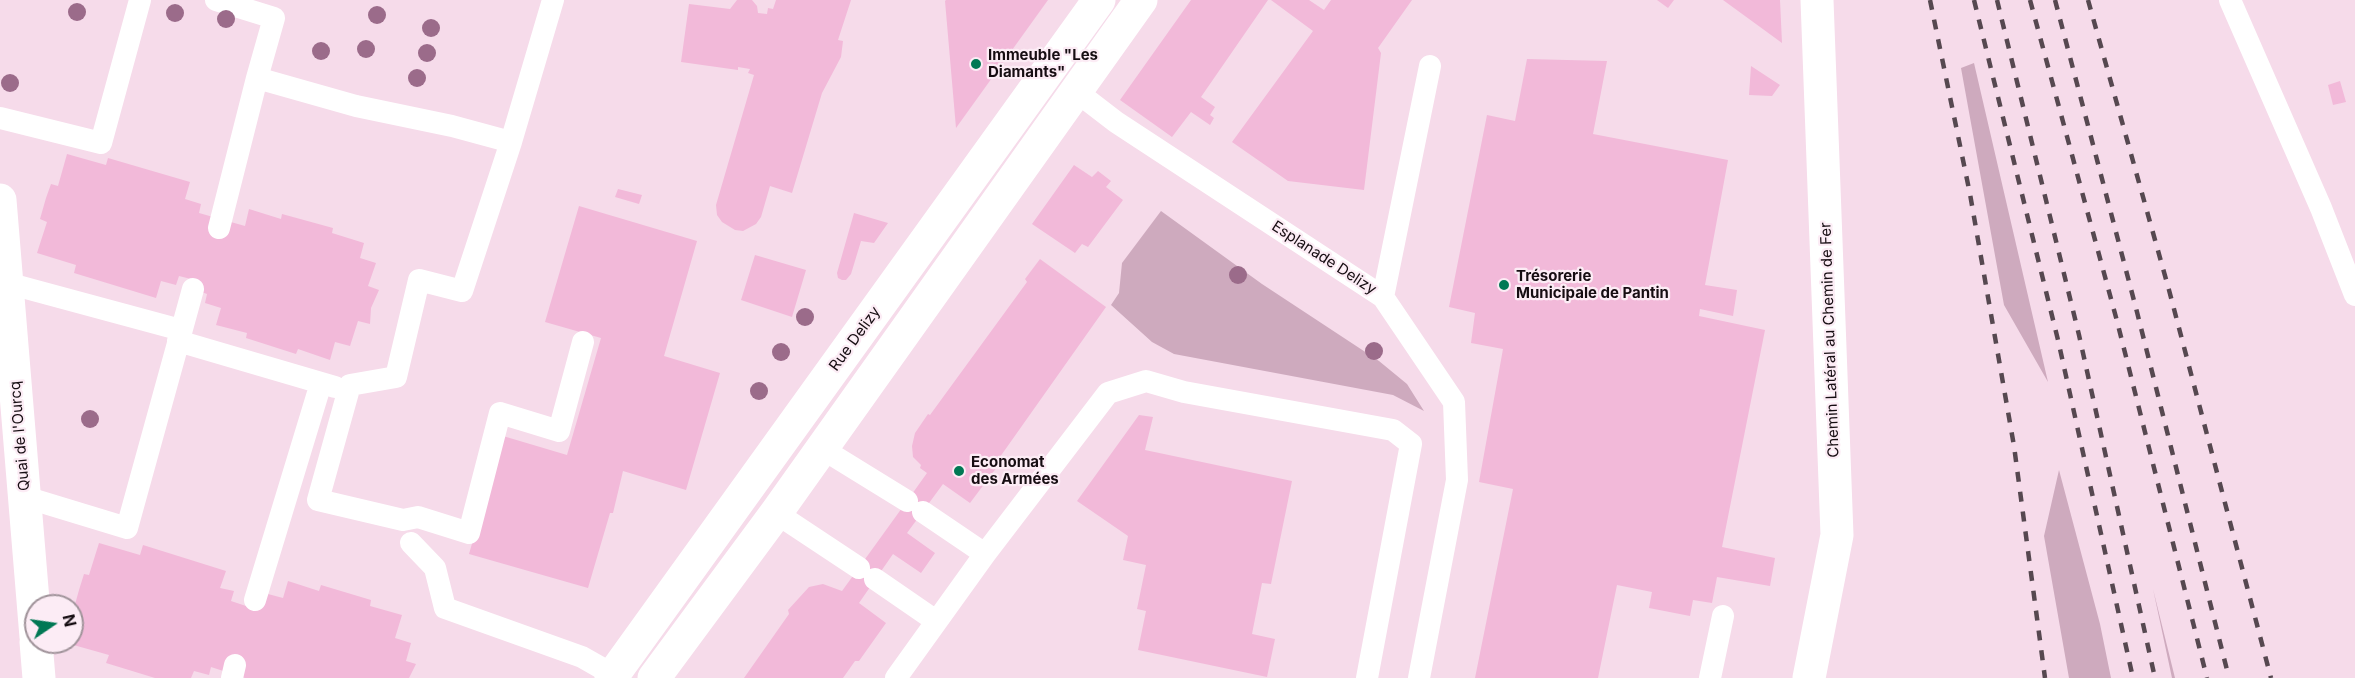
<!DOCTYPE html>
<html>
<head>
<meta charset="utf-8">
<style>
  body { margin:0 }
  #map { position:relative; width:2355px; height:678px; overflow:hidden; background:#f6dbea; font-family:Inter,sans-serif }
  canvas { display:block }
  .north { position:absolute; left:24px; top:594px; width:60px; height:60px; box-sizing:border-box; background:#fcecf5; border:2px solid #a0939a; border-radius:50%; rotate:77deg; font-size:16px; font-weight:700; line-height:24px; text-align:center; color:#160d12 }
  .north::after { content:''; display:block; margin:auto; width:21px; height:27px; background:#017854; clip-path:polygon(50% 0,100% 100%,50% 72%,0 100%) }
</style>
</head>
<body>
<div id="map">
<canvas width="2355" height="678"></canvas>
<div class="north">N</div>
</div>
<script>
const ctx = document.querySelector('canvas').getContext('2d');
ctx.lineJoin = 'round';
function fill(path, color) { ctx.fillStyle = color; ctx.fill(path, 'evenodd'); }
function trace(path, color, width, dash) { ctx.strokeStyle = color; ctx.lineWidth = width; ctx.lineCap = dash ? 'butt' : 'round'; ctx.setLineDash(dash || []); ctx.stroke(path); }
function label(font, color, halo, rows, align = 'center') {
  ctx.font = font + ' Inter,sans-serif'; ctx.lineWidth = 4.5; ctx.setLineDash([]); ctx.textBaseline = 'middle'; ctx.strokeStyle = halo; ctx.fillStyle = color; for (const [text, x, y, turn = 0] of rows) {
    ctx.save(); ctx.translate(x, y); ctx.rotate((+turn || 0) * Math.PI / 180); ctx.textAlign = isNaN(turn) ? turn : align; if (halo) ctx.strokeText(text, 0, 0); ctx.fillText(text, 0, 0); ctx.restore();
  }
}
const green = new Path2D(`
  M1974 63 2048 382 2004 305 1961 68Z
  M1161 211 1262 284 1379 361 1407 384 1424 411 1393 395 1174 354 1152 342 1111 305 1119 293 1122 263Z
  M2059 470 2100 624 2111 678H2069L2044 536Z
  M2153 589 2175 678H2172Z`);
const building = new Path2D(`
  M737 0H752L757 6 758 13 767 14 768 8 773 9 776 0H851L838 40 843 41 841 57 822 93 792 193 770 186 761 217 756 224 743 231 735 230 722 222 717 215 716 205 754 75 748 73 750 69 738 67V70L681 62 689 4 730 9Z
  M946 0H1048L956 128 945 1Z
  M1191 0H1268L1201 97 1215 107 1210 115 1214 118 1210 125 1191 112 1172 137 1120 100Z
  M1271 0H1309L1324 10 1331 0H1412L1378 48 1381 53 1364 190 1288 181 1232 142 1313 31Z
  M1657 0H1674L1668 8Z
  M1723 0H1780L1782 43Z
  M1527 59 1607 61 1593 134 1728 160 1705 285 1737 290 1733 316 1700 309 1699 316 1765 330 1722 547 1775 558 1770 586 1717 577 1712 603 1693 600 1690 616 1649 608 1652 592 1617 585 1598 678H1475L1513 489 1479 482 1503 349 1471 343 1475 313 1449 307 1487 115 1515 121Z
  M1751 66 1780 85 1772 96 1749 95Z
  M2340 81 2346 102 2333 105 2328 85Z
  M67 154 106 165 108 158 190 182 185 199 201 204 199 213 245 226 249 209 281 219 282 214 333 228 332 233 364 243 360 258 376 263 368 286 379 290 371 308 370 324 358 321 350 346 335 342 330 360 298 349 296 354 246 338 247 333 216 325 221 308 205 303 207 294 193 289 195 280 179 276 176 285 161 281 156 298 74 273 76 265 37 253 47 222 40 219 46 198 51 184 58 186Z
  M1074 165 1092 177 1098 171 1111 181 1106 187 1123 200 1088 247 1082 244 1075 253 1032 224Z
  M618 189 642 195 639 204 615 197Z
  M579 206 697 241 664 356 720 373 686 490 623 471 613 513H610L588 588 469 554 503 436 567 455 601 338 545 322Z
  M854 213 888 223 874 243 861 241 851 274 846 280H842L838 278 837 273Z
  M755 255 806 270 792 317 741 300Z
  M1040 259 1106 307 995 464 997 467 970 503 943 484 907 533 935 553 921 573 893 554 859 603 886 623 859 661H855L843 678H744L789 614 788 610 809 587 823 584 842 591 907 501 927 473 920 468 921 465 913 457 912 446 915 433 928 414 930 415 1027 282 1025 279Z
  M1139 415 1153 417 1145 450 1292 481 1271 584 1262 583 1252 634 1275 639 1267 677 1138 650 1146 611 1137 609 1146 565 1123 560 1128 536 1077 501Z
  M99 543 140 555 143 545 226 571 220 588 234 591 231 601 249 607 268 594 283 598 288 581 319 591 321 585 371 600 370 606 402 615 395 638 411 643 406 661 416 664 409 678H245L211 667 209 675 194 671 191 678H155L106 663 109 655 70 644 69 642H72V632L79 610 74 608 79 590 84 574 89 575Z`);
const service = new Path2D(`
  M216 0 274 18 257 78
  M553 0 511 142 462 291 419 280 396 377 350 385 318 500 403 520 418 517 469 533 500 413 559 431 583 342
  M2230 0 2321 208 2355 295
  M1077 92 1116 122 1383 297 1454 402 1457 480 1419 678
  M0 118 101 143 140 0
  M219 228 257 78 356 106 452 126 511 142
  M7 283 181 330
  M1383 297 1430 66
  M178 341 335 387
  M821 448 907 501
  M25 497 127 528 193 289
  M923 512 985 554
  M776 513 859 568
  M411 543 435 568 445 608 582 657 619 678
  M875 579 936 621
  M255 600 321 383
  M232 678 235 665
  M896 678 985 554 1108 393 1146 381 1184 392 1393 430 1411 444 1367 678
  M1710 678 1723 616`);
const minor = new Path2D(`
  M0 200 36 637
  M36 642 39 678
  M1809 678 1837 535 1817 0`);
const secondary = new Path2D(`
  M611 678 1099 0
  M654 678 776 513 1141 0`);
const rail = new Path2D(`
  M1930 0 1970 194 2014 446 2045 678
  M1974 0 2058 340 2133 678
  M1997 0 2079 335 2155 678
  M2030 0 2117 321 2207 678
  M2055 0 2137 312 2229 678
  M2088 0 2169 290 2271 678`);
const trees = [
  [77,12],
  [175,13],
  [377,15],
  [226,19],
  [431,28],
  [366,49],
  [321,51],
  [427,53],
  [417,78],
  [10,83],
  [1238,275],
  [805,317],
  [1374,351],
  [781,352],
  [759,391],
  [90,419]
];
const markers = [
  [976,64,6,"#017854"],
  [1504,285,6,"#017854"],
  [959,471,6,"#017854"]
];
const poiNames = [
  ["Immeuble \"Les",988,55],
  ["Diamants\"",988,72],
  ["Trésorerie",1516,276],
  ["Municipale de Pantin",1516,293],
  ["Economat",971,462],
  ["des Armées",971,479]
];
const streetNames = [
  ["Esplanade Delizy",1324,258,33],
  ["Rue Delizy",855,339,-54],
  ["Chemin Latéral au Chemin de Fer",1830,340,-92],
  ["Quai de l'Ourcq",20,436,-95]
];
fill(green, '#ceaabe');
fill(building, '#f2b9d9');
trace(service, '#fff', 22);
trace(minor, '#fff', 33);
trace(secondary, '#fff', 33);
trace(rail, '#564850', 4.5, [10, 10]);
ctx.fillStyle = '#9b6b8a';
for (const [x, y] of trees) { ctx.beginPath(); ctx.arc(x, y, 9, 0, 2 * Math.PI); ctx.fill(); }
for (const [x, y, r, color] of markers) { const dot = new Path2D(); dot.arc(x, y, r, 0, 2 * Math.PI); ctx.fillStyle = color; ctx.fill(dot); trace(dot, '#fcecf5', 2); }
label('bold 15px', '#160d12', '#fcecf5', poiNames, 'left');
label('15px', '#160d12', '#fcecf5', streetNames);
</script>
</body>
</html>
